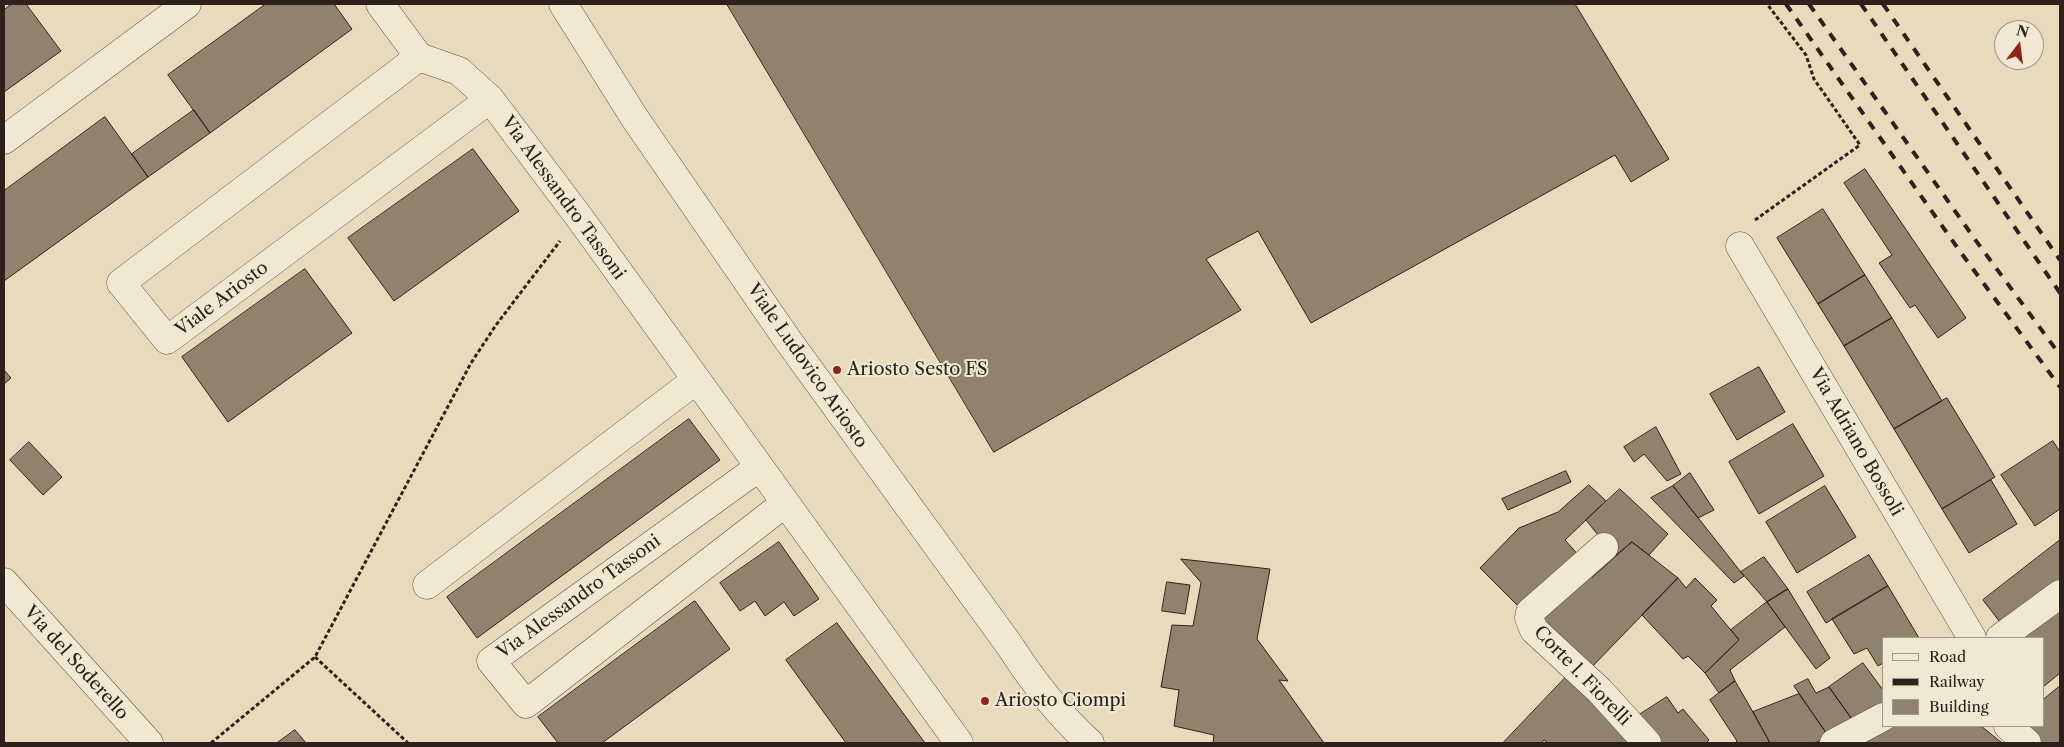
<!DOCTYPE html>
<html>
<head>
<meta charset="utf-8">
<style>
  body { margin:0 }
  #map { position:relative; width:2064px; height:747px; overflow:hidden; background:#e8dbbb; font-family:"Libre Caslon Text",serif }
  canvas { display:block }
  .frame { position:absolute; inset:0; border:5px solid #2e211b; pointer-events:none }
  .legend { position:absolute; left:1882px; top:637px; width:162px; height:90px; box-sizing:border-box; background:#f0e8d3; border:1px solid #a29889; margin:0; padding:6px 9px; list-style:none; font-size:15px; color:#2e211b }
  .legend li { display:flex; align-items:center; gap:10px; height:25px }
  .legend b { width:25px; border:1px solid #a29889 }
  .north { position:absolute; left:1994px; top:20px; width:50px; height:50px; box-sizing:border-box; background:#f0e8d3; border:1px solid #a29889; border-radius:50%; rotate:15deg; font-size:14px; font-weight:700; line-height:20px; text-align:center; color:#2e211b }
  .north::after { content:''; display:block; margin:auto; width:18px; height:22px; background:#8f2418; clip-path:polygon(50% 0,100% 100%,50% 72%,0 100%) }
</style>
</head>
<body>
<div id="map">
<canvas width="2064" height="747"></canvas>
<div class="frame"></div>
<ul class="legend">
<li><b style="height:6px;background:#f0e8d3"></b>Road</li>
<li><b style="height:6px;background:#2e211b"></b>Railway</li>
<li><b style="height:14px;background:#8f826e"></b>Building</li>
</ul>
<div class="north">N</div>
</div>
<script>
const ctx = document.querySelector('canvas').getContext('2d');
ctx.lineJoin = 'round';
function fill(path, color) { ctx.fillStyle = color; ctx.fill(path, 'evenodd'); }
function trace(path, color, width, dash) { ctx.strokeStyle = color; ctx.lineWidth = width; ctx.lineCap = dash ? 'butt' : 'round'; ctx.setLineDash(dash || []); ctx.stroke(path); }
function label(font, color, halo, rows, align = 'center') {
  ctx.font = font + ' "Libre Caslon Text",serif'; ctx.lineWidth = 4; ctx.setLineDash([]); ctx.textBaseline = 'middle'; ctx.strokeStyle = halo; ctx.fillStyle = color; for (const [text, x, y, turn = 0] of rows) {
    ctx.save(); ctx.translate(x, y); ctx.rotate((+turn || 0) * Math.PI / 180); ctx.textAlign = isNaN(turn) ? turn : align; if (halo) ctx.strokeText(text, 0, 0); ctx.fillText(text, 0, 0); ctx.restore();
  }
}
const building = new Path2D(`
  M12 4H26L61 51 4 92V10Z
  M266 4H334L352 29 210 133 168 75Z
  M727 4H1575L1669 159 1631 182 1615 155 1311 323 1258 231 1206 259 1241 310 994 452Z
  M194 110 210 133 148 177 132 154Z
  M105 117 148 177 4 281V191Z
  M473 149 519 211 394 301 348 238Z
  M1865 169 1966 318 1938 338 1915 305 1910 308 1879 263 1892 255 1844 183Z
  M1823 209 1865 275 1818 304 1777 238Z
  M305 269 352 333 228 422 182 357Z
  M1865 275 1892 318 1844 346 1818 304Z
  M1892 318 1942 401 1894 429 1844 346Z
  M1759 367 1785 412 1737 440 1710 394Z
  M4 370 11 378 4 384Z
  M1947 398 1995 477 1942 509 1894 429Z
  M689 419 720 460 477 638 447 597Z
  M1793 424 1824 476 1759 514 1729 462Z
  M1656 427 1681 474 1667 481 1644 454 1634 462 1624 447Z
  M2053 441 2060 452V509L2035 526 2001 475Z
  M29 442 62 477 43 495 10 460Z
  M1566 471 1571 482 1508 510 1502 499Z
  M1690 473 1714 510 1698 518 1673 486Z
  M1991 480 2017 524 1969 553 1942 509Z
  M1589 485 1606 501 1565 540 1581 558 1524 612 1480 568 1519 528 1558 512Z
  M1673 486 1744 576 1734 583 1651 498Z
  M1825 486 1856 537 1797 573 1766 522Z
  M1620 489 1668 534 1649 555 1632 542 1615 556 1586 520Z
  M2060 540V582L2003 626 1983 600Z
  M779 542 819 599 794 616 784 602 765 616 755 601 740 611 720 583Z
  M1632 542 1678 578 1587 672 1533 620 1588 573 1592 577Z
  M1869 555 1888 586 1826 623 1807 592Z
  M1764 557 1788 589 1767 602 1741 572Z
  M1181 559 1270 569 1257 639 1288 681 1279 680 1324 743H1213L1214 735 1174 726 1179 690 1161 687 1172 625 1193 626 1201 583Z
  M1678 578 1686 588 1695 578 1717 600 1711 606 1739 640 1705 673 1688 656 1683 659 1642 615Z
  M1167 582 1190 585 1185 614 1162 611Z
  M1888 586 1919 638H1883V663L1878 666 1867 648 1854 654 1832 619Z
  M1788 589 1830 658 1816 669 1767 602Z
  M695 601 730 649 602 743H558L538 717Z
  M1767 602 1785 627 1730 670 1735 681 1719 693 1705 673 1739 640 1731 630Z
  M2060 605V673L2043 687V638H2020Z
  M837 623 925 743H846L786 660Z
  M1863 663 1883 690V705L1856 725 1829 687Z
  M1567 676 1633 739 1629 743H1548L1544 740 1541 743H1503Z
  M1808 679 1816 693 1829 687 1856 725 1829 737 1794 686Z
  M1735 681 1753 712 1770 743H1735L1737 741 1710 700Z
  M2060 686V743H2035L2018 726H2043V700Z
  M1799 694 1829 737 1814 743H1770L1753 712Z
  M1667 697 1678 713 1683 709 1709 740 1706 743H1661L1636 717Z
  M1892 726H1981L2002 743H1863Z
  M295 730 306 743H277Z`);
const path = new Path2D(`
  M1755 220 1860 145 1814 79 1806 55 1767 4
  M315 657 408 743
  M211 743 315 657 471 363 496 325 560 241`);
const minor = new Path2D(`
  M380 4 419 57 459 71 490 99 579 217 959 743
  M419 57 121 283 167 340 490 99
  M4 140 187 4
  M1740 246 1972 638
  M758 468 491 661 526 704 784 504
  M1604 547 1530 612 1529 618 1534 630 1600 691 1647 743
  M4 582 149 743
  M427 585 696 380
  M2000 638 2060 594
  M2008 726 2027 743
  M1834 743 1883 717`);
const tertiary = new Path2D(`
  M563 4 634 117 787 339 1010 646C1033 682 1058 714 1090 743`);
const rail = new Path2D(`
  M1786 4 1959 250 2060 387
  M1809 4 1974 238 2060 355
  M1861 4 2060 293
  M1883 4 2060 260`);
const markers = [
  [837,370,5,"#8f2418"],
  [985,701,5,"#8f2418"]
];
const streetNames = [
  ["Via Alessandro Tassoni",563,198,54],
  ["Viale Ariosto",222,299,-37],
  ["Viale Ludovico Ariosto",807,366,55],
  ["Via Adriano Bossoli",1856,442,60],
  ["Via Alessandro Tassoni",579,597,-36],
  ["Via del Soderello",76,663,48],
  ["Corte l. Fiorelli",1582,676,46]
];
const poiNames = [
  ["Ariosto Sesto FS",847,370],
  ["Ariosto Ciompi",995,701]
];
fill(building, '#8f826e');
trace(building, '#2e211b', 1);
trace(minor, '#5c5043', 29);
trace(tertiary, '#5c5043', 29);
trace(path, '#2e211b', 3, [4, 2.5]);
trace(minor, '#f0e8d3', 28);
trace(tertiary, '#f0e8d3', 28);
trace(rail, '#2e211b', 4, [9, 9]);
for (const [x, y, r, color] of markers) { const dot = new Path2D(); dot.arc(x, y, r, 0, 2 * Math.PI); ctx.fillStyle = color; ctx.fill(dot); trace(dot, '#f0e8d3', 2); }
label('18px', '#2e211b', '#f0e8d3', streetNames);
label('18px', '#2e211b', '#f0e8d3', poiNames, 'left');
</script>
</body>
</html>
